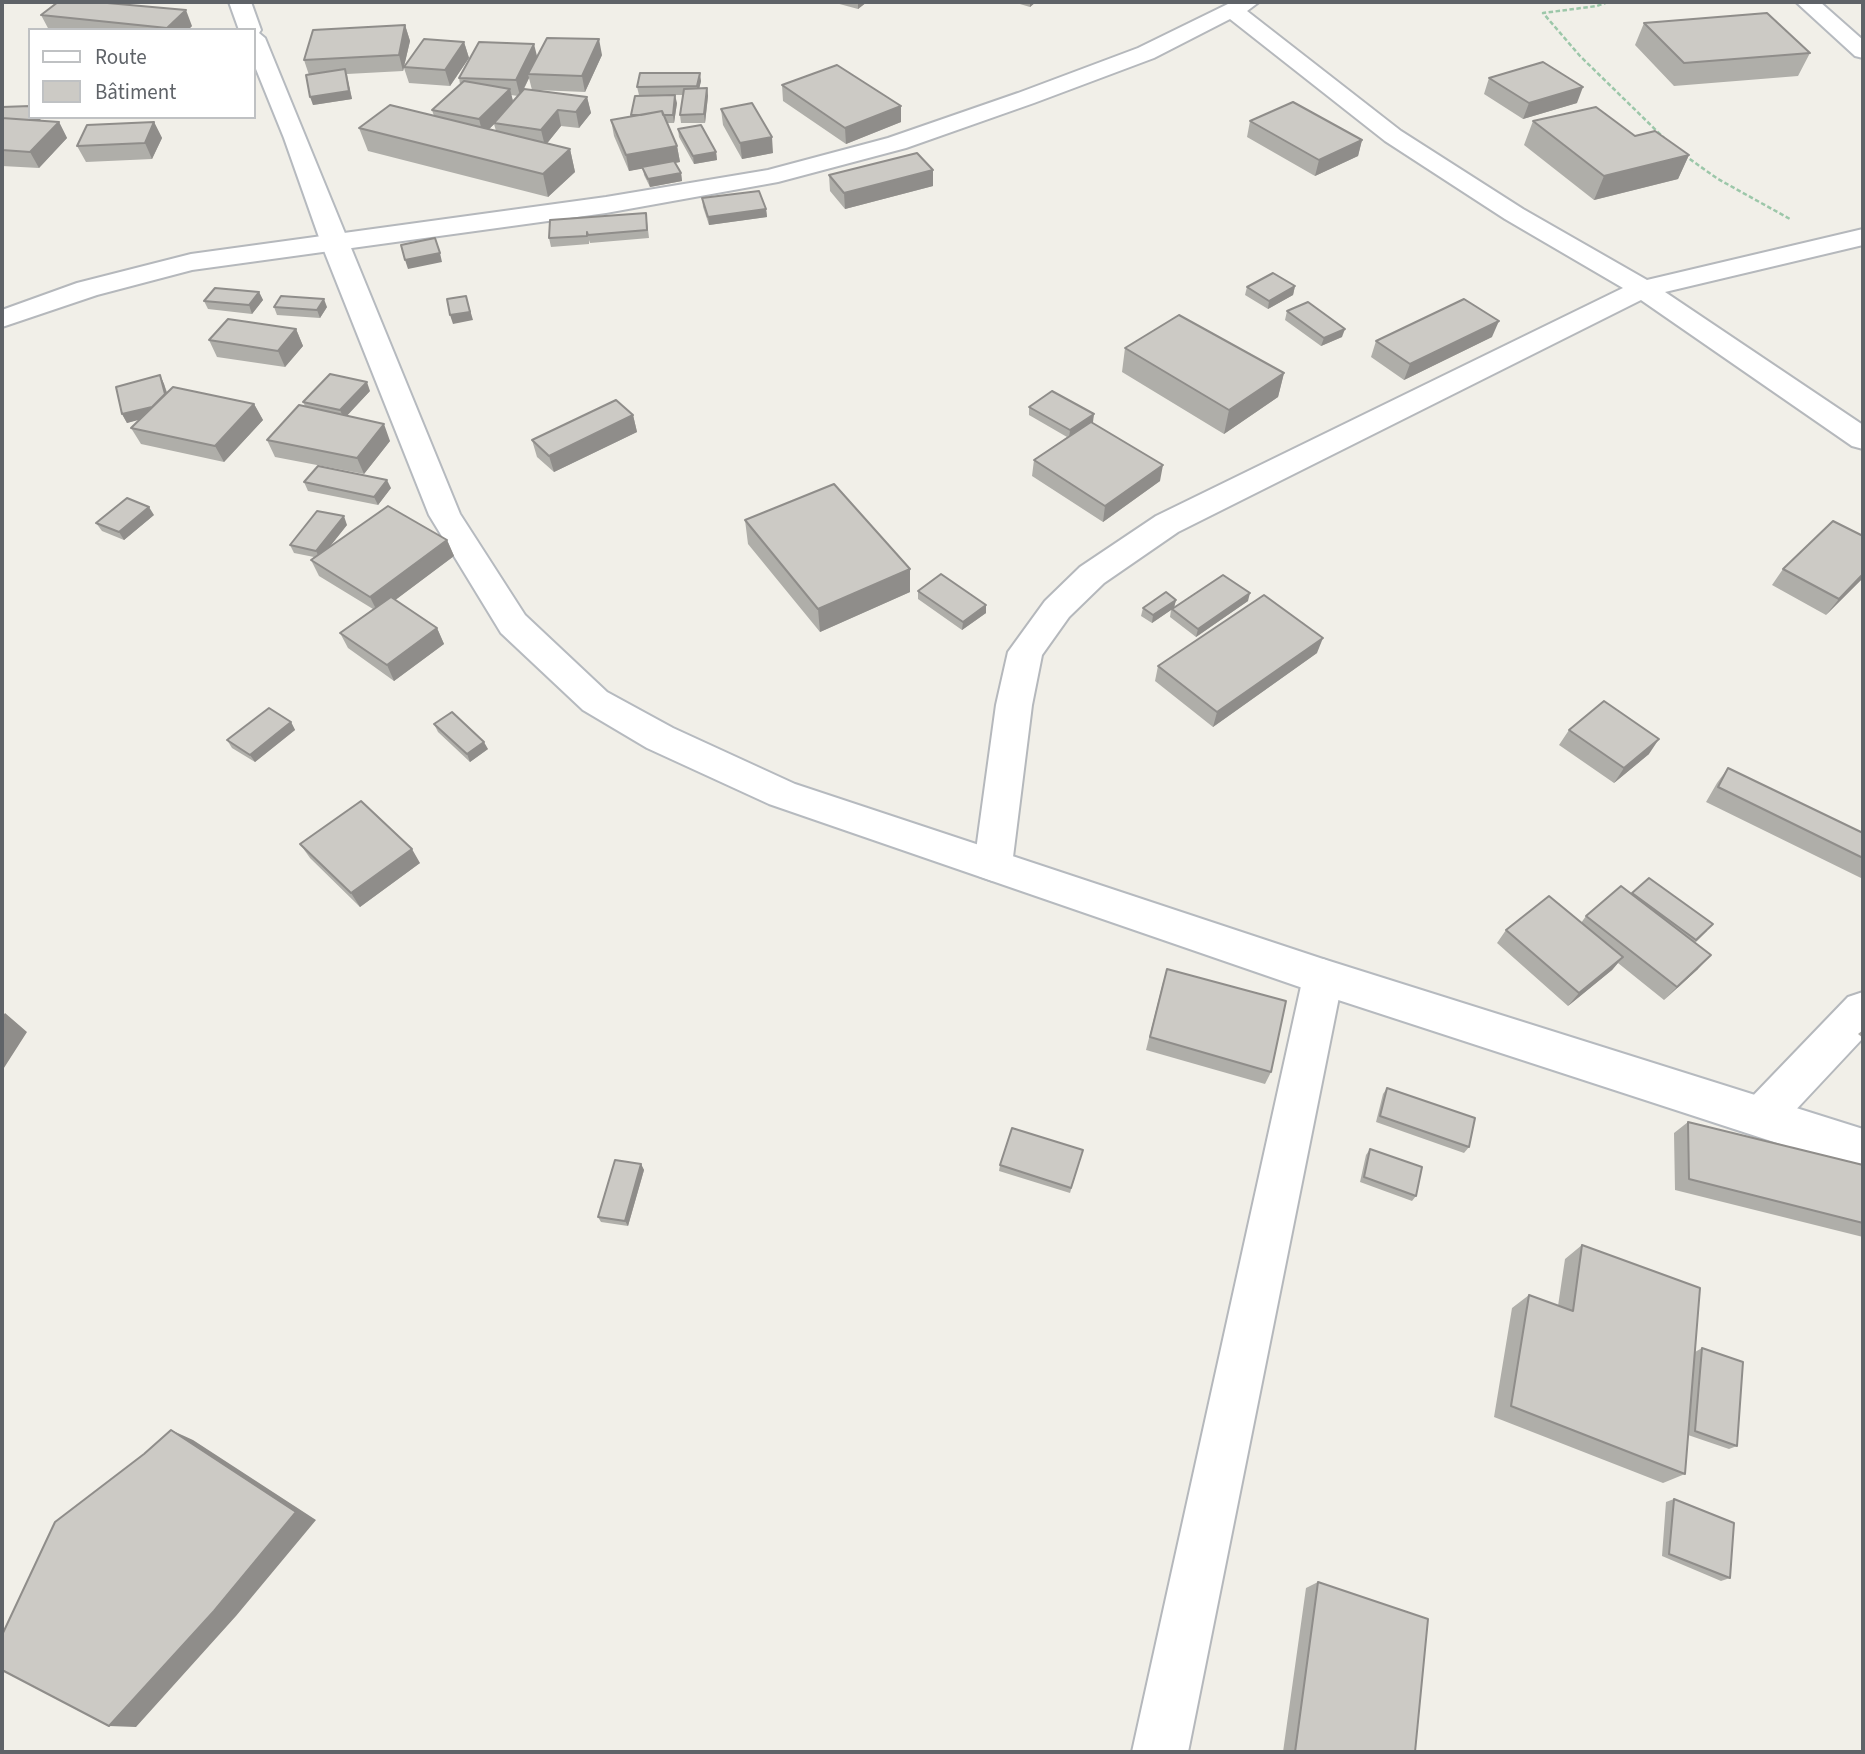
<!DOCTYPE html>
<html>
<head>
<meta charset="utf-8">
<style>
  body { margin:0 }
  #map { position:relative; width:1865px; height:1754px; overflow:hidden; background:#f1efe8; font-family:"Source Sans 3",sans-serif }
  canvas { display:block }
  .frame { position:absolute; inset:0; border:4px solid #5f6368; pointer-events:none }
  .legend { position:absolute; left:28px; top:28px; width:228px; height:91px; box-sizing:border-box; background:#fff; border:2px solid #bfc1c3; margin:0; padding:9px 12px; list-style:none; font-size:21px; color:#5f6368 }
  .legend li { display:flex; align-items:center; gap:14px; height:35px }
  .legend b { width:35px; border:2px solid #bfc1c3 }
</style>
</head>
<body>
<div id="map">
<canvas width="1865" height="1754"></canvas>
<div class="frame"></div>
<ul class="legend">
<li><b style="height:9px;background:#fff"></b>Route</li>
<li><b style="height:19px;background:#cccac5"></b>Bâtiment</li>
</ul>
</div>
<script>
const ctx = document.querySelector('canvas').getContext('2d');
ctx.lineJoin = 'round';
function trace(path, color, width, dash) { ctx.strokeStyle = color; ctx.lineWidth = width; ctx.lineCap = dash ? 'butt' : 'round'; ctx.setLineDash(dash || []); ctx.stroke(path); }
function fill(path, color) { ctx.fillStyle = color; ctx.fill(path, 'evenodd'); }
const path = new Path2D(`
  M1608 2 1597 6 1543 13 1580 56 1664 138
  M1684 155 1718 179 1790 219`);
const street = new Path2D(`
  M1232 2H1259L1247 11 1401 131 1523 209 1647 280 1863 229V245L1665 292 1863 425V449L1852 446 1641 300 1178 532 1104 583 1069 617 1042 655 1032 705 1012 865 1007 876 993 881 979 876 974 865 996 705 1008 652 1045 601 1080 567 1156 516 1623 288 1505 219 1385 141 1230 19 1154 58 1034 103 906 148 778 182 606 213 192 270 97 295 2 327V310L77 283 191 254 606 197 768 170 888 138 1018 93 1138 48Z
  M1323 959 1337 965 1343 977 1188 1752H1132L1303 977 1309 965Z
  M1863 992V1038L1776 1131 1761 1137 1746 1131 1739 1117 1746 1103 1848 997Z`);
const secondary = new Path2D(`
  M229 2H251L261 30 259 33 265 38 460 514 525 615 607 692 673 728 795 784 1323 959 1863 1129V1171L1323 995 769 804 647 748 583 710 501 633 429 515 321 243 284 138 254 64V30H239Z
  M1796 2H1820L1863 40V58L1855 56Z`);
const wall = new Path2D(`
  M832 2H867L858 9Z
  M1013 2H1036L1030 7Z
  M41 15 192 26 188 30H49Z
  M1644 23 1810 53 1798 76 1674 86 1635 45Z
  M405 25 410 41 404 66 464 42 469 58 450 86 409 83 404 68 403 71 347 74 352 99 313 105 309 75 304 60Z
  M602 55 585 92 536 90 587 97 591 113 579 128 561 126 547 143 570 149 575 172 548 197 368 151 359 128 434 116 432 110 460 84 459 78 537 57ZM529 78 532 90 524 89ZM511 95 518 96 513 101ZM494 124 496 131 489 129Z
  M1489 78 1577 103 1523 119 1484 94Z
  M701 81 699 88H707L708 96 705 123H681L680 115 683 95H639L637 87Z
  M782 85 901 106V122L846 144 783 101Z
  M677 103 674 123H667L677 146 680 162 675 163 681 173 682 181 650 187 644 175 643 168 629 171 614 136 611 120 632 117 631 115Z
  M2 107 40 121 59 122 67 138 39 168 2 166Z
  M721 109 773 153 742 159 723 125Z
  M1250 121 1362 140 1358 156 1315 176 1247 137Z
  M1533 121 1689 155 1678 179 1594 200 1524 145Z
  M154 122 162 138 152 159 86 162 77 146Z
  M678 129 716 152 717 160 694 164 679 137Z
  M829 175 933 186 845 209 830 191Z
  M702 198 766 209 767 217 709 225 703 207Z
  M646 213 649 238 590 243 589 240V244L551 247 549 238Z
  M1295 286 1293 295 1268 309 1245 295 1247 287Z
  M259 292 263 300 252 314 208 309 204 301Z
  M274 307H327L320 318 277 315Z
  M1287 311 1342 337 1321 346 1285 320Z
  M296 329 303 346 285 367 217 357 209 340Z
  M1492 337 1404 380 1371 357 1376 341Z
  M1125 348 1284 373 1278 397 1224 434 1122 372Z
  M160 375 164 384 167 392 254 404 263 420 224 462 141 444 131 428 140 419 127 423 122 414Z
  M370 391 346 416 390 441 364 474 275 457 267 440 305 406 303 402Z
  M1029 407 1094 414 1092 422 1160 481 1103 522 1032 476 1034 460 1067 437 1029 415Z
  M633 415 637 432 554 472 537 457 532 440Z
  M304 482 391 488 378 505 308 491Z
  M154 515 124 540 102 531 96 523Z
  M745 520 910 569V592L820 632 748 544Z
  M347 525 330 546 447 540 454 556 395 600 437 628 444 644 394 681 348 648 340 633 373 609 319 576 311 560 314 557 294 553 290 545Z
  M1783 569 1863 578 1826 615 1772 585Z
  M918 591 986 605V613L962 630 918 599Z
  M1176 600 1174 607 1248 601 1196 637 1170 617 1171 610 1152 623 1141 616 1143 608Z
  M1317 653 1213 727 1155 681 1158 666Z
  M291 722 295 730 255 762 232 748 227 740Z
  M434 724 488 749 470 762 438 732Z
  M1569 730 1649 754 1614 783 1559 745Z
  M1728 768 1863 833V879L1706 802 1717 783Z
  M300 844 420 863 360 907 310 858Z
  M1631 894 1707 931 1695 943 1698 969 1664 1000 1618 963 1612 970 1568 1006 1497 943 1506 930 1581 923 1586 916Z
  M1163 982 1271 1072 1265 1084 1146 1050Z
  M1863 1030V1038L1858 1034Z
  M1387 1088 1469 1147 1464 1153 1376 1122 1383 1094Z
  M1688 1122 1863 1165V1237L1675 1190 1674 1133Z
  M1370 1149 1416 1196 1412 1201 1360 1182 1366 1155Z
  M1083 1150 1070 1193 999 1171 1000 1165Z
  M641 1164 644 1170 628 1226 601 1222 598 1217Z
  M1582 1245 1695 1352 1702 1348 1737 1446 1729 1449 1688 1435 1685 1474 1663 1483 1494 1417 1512 1308 1529 1295 1558 1306 1565 1259Z
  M1674 1499 1730 1578 1721 1581 1662 1556 1666 1502Z
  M1318 1582 1415 1752H1283L1306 1588Z`);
const shadedWall = new Path2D(`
  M858 2H867L858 9Z
  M1030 2H1036L1030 7Z
  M186 10 192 26 188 30H168L167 28Z
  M405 25 410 41 403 71 399 55Z
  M599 39 602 55 585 92 582 76Z
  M464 42 469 58 450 86 445 70Z
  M534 44 538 60 528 74 529 78 520 96 516 80Z
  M345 69 352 99 313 105 310 97Z
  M700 73 701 81 698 94 697 86Z
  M1583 87 1577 103 1523 119 1529 103Z
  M707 88 708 96 705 123 704 114Z
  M510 89 514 105 483 135 479 119Z
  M675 95 677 103 674 123 673 115Z
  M587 97 591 113 579 128 576 112Z
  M901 106V122L846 144 845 128Z
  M558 110 561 126 545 146 541 130Z
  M32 117H42L34 130 29 122Z
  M59 122 67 138 39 168 30 152Z
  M154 122 162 138 152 159 145 143Z
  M772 137 773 153 742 159 740 143Z
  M1362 140 1358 156 1315 176 1319 160Z
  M677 146 680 162 629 171 626 155Z
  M570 149 575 172 548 197 543 174Z
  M716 152 717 160 694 164 693 156Z
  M1689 155 1678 179 1594 200 1604 176Z
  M933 170V186L845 209 844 193Z
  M681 173 682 181 650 187 648 179Z
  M766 209 767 217 709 225 708 217Z
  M440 253 442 262 408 269 405 260Z
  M1295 286 1293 295 1268 309 1269 301Z
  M259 292 263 300 252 314 249 305Z
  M466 296 473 320 453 324 450 315Z
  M324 299 327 307 320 318 317 310Z
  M1499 321 1492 337 1404 380 1410 364Z
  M296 329 303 346 285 367 278 351Z
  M1345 329 1342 337 1321 346 1324 338Z
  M1284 373 1278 397 1224 434 1229 410Z
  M160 375 164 384 172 411 127 423 122 414Z
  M367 382 370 391 344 419 340 410Z
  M254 404 263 420 224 462 215 446Z
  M1094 414 1093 422 1069 438 1070 430Z
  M633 415 637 432 554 472 549 456Z
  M384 424 390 441 364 474 357 458Z
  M1163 465 1160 481 1103 522 1105 506Z
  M387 480 391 488 378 505 374 497Z
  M149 507 154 515 124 540 119 532Z
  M344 516 347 525 320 559 316 551Z
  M447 540 454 556 378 613 370 597Z
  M910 569V592L820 632 818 609Z
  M1863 574V578L1826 615 1839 599Z
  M1250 593 1248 601 1196 637 1198 629Z
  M1176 600 1174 608 1152 623 1153 615Z
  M986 605V613L962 630 963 622Z
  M437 628 444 644 394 681 387 665Z
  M1323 638 1317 653 1213 727 1217 712Z
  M291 722 295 730 255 762 250 755Z
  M1659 739 1649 754 1614 783 1624 768Z
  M484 742 488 749 470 762 467 754Z
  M412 849 420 863 360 907 351 893Z
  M1711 955 1698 969 1664 1000 1677 987Z
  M1623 957 1612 970 1568 1006 1579 993Z
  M5 1013 27 1032 2 1071V1017Z
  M641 1164 644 1170 628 1226 625 1221Z
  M171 1430 193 1440 316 1520 236 1616 136 1727 109 1726Z`);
const building = new Path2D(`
  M58 2H96L186 10 167 28 41 15Z
  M1767 13 1810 53 1684 63 1644 23Z
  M405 25 399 55 304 60 313 30Z
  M547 38 599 39 582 76 528 74Z
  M424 39 464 42 445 70 404 67Z
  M479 42 534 44 516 80 459 78Z
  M1543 62 1583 87 1529 103 1489 78Z
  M837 65 901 106 845 128 782 85Z
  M345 69 349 91 310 97 306 75Z
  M640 73H700L697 86 637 87Z
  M464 81 510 89 479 119 432 110Z
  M707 88 704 114 680 115 684 89Z
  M524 89 587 97 576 112 558 110 541 130 494 123Z
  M675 95 673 115H663L662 111 641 115H631L635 96Z
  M1293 102 1362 140 1319 160 1250 121Z
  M752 103 772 137 740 143 721 109Z
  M390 105 570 149 543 174 359 128Z
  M30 106V117H32L30 120 2 118V107Z
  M1596 107 1635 136 1655 131 1689 155 1604 176 1533 121Z
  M662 111 677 146 626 155 611 120Z
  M2 118 59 122 30 152 2 150Z
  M154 122 145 143 77 146 87 125Z
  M701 125 716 152 693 156 678 129Z
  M917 153 933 170 844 193 829 175Z
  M674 161 681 173 648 179 642 167Z
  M759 191 766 209 708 217 702 198Z
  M646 213 647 230 588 235 587 232V236L549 238 550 220Z
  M435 238 440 253 405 260 401 245Z
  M1273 273 1295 286 1269 301 1247 287Z
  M215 288 259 292 249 305 204 301Z
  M281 296 324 299 317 310 274 307Z
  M466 296 470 312 450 315 447 299Z
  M1464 299 1499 321 1410 364 1376 341Z
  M1308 302 1345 329 1324 338 1287 311Z
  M1179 315 1284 373 1229 410 1125 348Z
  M228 319 296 329 278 351 209 340Z
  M330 374 367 382 340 410 303 402Z
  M160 375 165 394 152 407 122 414 116 387Z
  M173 387 254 404 215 446 131 428Z
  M1052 391 1094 414 1070 430 1029 407Z
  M616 400 633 415 549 456 532 440Z
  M299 405 384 424 357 458 267 440Z
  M1091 422 1163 465 1105 506 1034 460Z
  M318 466 387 480 374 497 304 482Z
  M834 484 910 569 818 609 745 520Z
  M127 498 149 507 119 532 96 523Z
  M388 506 447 540 370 597 311 560Z
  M317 511 344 516 316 551 290 545Z
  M1833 521 1863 536V574L1839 599 1783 569Z
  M941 574 986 605 963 622 918 591Z
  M1223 575 1250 593 1198 629 1172 609Z
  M1166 592 1176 600 1153 615 1143 608Z
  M1264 595 1323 638 1217 712 1158 666Z
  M391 597 437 628 387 665 340 633Z
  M1604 701 1659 739 1624 768 1569 730Z
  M269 708 291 722 250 755 227 740Z
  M452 712 484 742 467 754 434 724Z
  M1728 768 1863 833V858L1718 787Z
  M361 801 412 849 351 893 300 844Z
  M1649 878 1713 924 1696 940 1632 893Z
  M1621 886 1711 955 1677 987 1586 916Z
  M1549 896 1623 957 1579 993 1506 930Z
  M1167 969 1286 1001 1271 1072 1150 1037Z
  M1387 1088 1475 1118 1469 1147 1380 1116Z
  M1688 1122 1863 1165V1223L1689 1179Z
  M1012 1128 1083 1150 1071 1188 1000 1165Z
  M1370 1149 1422 1167 1416 1196 1364 1177Z
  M615 1160 641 1164 625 1221 598 1217Z
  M1582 1245 1700 1288 1685 1474 1511 1406 1529 1295 1573 1311Z
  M1702 1348 1743 1362 1737 1446 1695 1431Z
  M171 1430 296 1512 214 1611 109 1726 2 1670V1635L55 1522 144 1454Z
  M1674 1499 1734 1523 1730 1578 1669 1554Z
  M1318 1582 1428 1619 1415 1752H1295Z`);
trace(street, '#b5b8bc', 4);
trace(secondary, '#b6babf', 4);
trace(path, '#9cc7a9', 2.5, [4.5, 2.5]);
fill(street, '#fff');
fill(secondary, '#fff');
fill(wall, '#afaea9');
fill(shadedWall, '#8f8d8a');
fill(building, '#cccac5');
trace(building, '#8f8d8a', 2);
</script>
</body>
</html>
